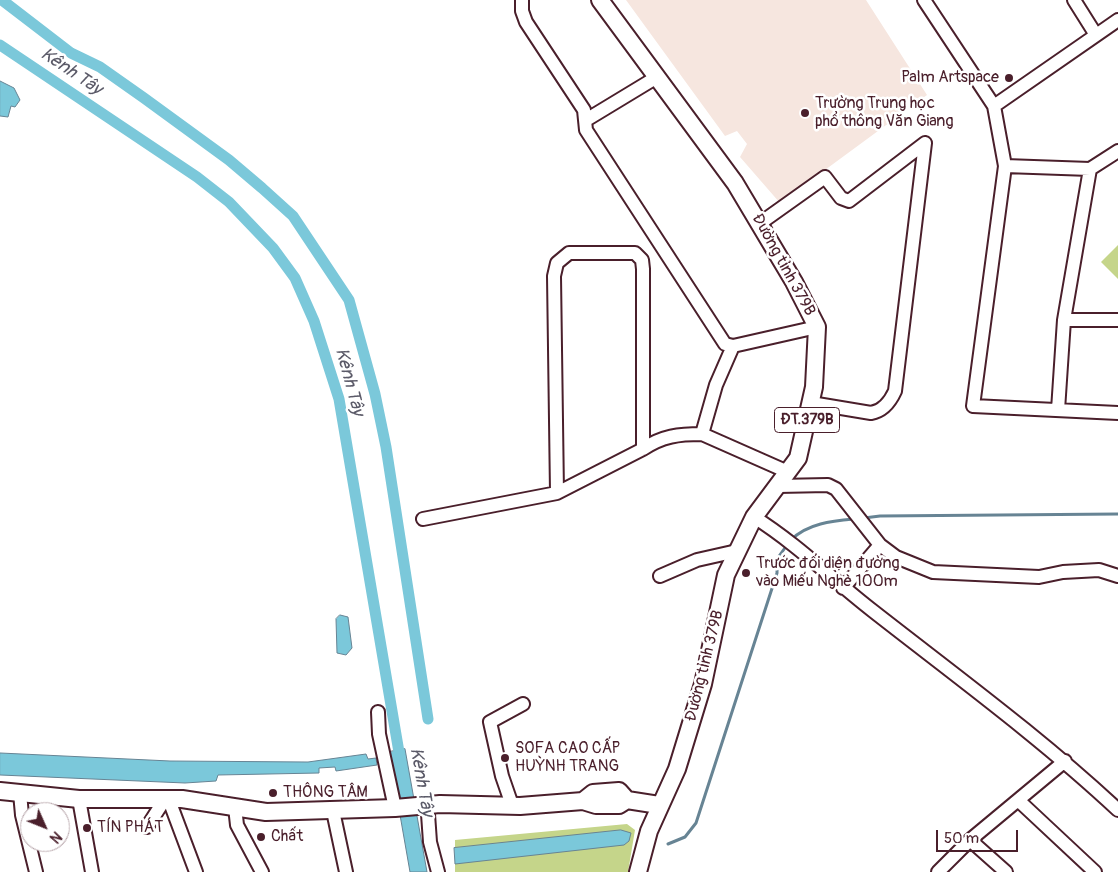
<!DOCTYPE html>
<html>
<head>
<meta charset="utf-8">
<style>
  body { margin:0 }
  #map { position:relative; width:1118px; height:872px; overflow:hidden; background:#fff; font-family:Pangolin,sans-serif }
  canvas { display:block }
  .north { position:absolute; left:20px; top:802px; width:50px; height:50px; box-sizing:border-box; background:#fff; border:1px solid #b7a5aa; border-radius:50%; rotate:134deg; font-size:14px; font-weight:700; line-height:20px; text-align:center; color:#4a1f2b }
  .north::after { content:''; display:block; margin:auto; width:18px; height:22px; background:#4a1f2b; clip-path:polygon(50% 0,100% 100%,50% 72%,0 100%) }
  .scale { position:absolute; left:936px; top:830px; width:82px; height:22px; box-sizing:border-box; border:2px solid #4a1f2b; border-top:0; padding-left:6px; font-size:15px; line-height:18px; white-space:nowrap; color:#4a1f2b; -webkit-text-stroke:4px #fff; paint-order:stroke }
</style>
</head>
<body>
<div id="map">
<canvas width="1118" height="872"></canvas>
<div class="north">N</div>
<div class="scale">50 m</div>
</div>
<script>
const ctx = document.querySelector('canvas').getContext('2d');
ctx.lineJoin = 'round';
function fill(path, color) { ctx.fillStyle = color; ctx.fill(path, 'evenodd'); }
function trace(path, color, width, dash) { ctx.strokeStyle = color; ctx.lineWidth = width; ctx.lineCap = dash ? 'butt' : 'round'; ctx.setLineDash(dash || []); ctx.stroke(path); }
function label(font, color, halo, rows, align = 'center') {
  ctx.font = font + ' Pangolin,sans-serif'; ctx.lineWidth = 5; ctx.setLineDash([]); ctx.textBaseline = 'middle'; ctx.strokeStyle = halo; ctx.fillStyle = color; for (const [text, x, y, turn = 0] of rows) {
    ctx.save(); ctx.translate(x, y); ctx.rotate((+turn || 0) * Math.PI / 180); ctx.textAlign = isNaN(turn) ? turn : align; if (halo) ctx.strokeText(text, 0, 0); ctx.fillText(text, 0, 0); ctx.restore();
  }
}
const built = new Path2D(`
  M626 0H866L927 95 780 203 740 157 747 144 737 131 725 136Z`);
const green = new Path2D(`
  M1118 245V279L1101 262Z
  M627 824 635 830 628 872H455V840Z`);
const water = new Path2D(`
  M0 81 14 88 20 100 15 107 11 106 8 117 0 116Z
  M340 615 348 617 352 648 346 655 337 653 336 619Z
  M405 749 427 872H410L389 752Z
  M0 753 170 761 308 762 366 754 368 759 376 758 377 765 336 771 335 767 319 768V773L218 775 216 781 185 783 0 775Z
  M621 830 631 833 629 841 624 845 455 864 454 848Z`);
const stream = new Path2D(`
  M864 518 880 516 1118 514
  M791 540C808 523 833 521 855 519
  M668 844 685 837 696 823 777 573V559L787 545`);
const canal = new Path2D(`
  M2 0 71 53 100 67 144 98 229 160 262 188 293 216 349 300 375 394 386 447 428 719
  M0 45 197 177 229 202 273 248 295 278 314 321 339 399 401 764`);
const minor = new Path2D(`
  M522 0V11L526 22 584 110 586 130 725 344 733 346 817 327
  M924 0 994 106 1118 20
  M1074 0 1096 35
  M994 106 1005 166 973 406 1118 413
  M586 120 657 77
  M1005 166 1090 169 1118 151
  M759 224 825 177 841 198 849 201 925 143 895 391C890 402 883 411 871 413L811 403
  M1064 320H1118
  M1058 410 1064 320 1090 169
  M702 434 788 472
  M643 449C662 436 679 434 702 434L716 385 733 346
  M778 486 828 485 836 489 880 545
  M754 517C797 544 833 580 873 611 956 676 1041 738 1118 810
  M423 519 557 493 643 449V269L642 260 635 253H569L557 263 554 276 557 493
  M660 576 697 560 737 551
  M843 588 880 545 896 557 933 572 1039 577 1063 572 1099 570 1118 576
  M378 712 379 734 395 808
  M20 793 22 815 36 872
  M79 799 92 872
  M169 800 196 872
  M1018 800 1095 872
  M512 805 502 776 490 722 523 704
  M235 807 237 825 262 872
  M333 811 346 872
  M428 814 430 842 438 872
  M147 827 165 799
  M970 840 1006 872
  M938 872 970 840 1065 761`);
const major = new Path2D(`
  M600 0 735 183 794 282 817 327 814 387 798 458 754 517 726 575 703 684 677 769 649 831 638 872
  M0 791 79 799H182L266 812 395 808 440 804 520 806 583 801 596 805H619L627 800
  M583 801 593 793 619 791 627 800 659 805`);
const markers = [
  [1009,78,5,"#4a1f2b"],
  [805,113,5,"#4a1f2b"],
  [746,573,5,"#4a1f2b"],
  [505,758,5,"#4a1f2b"],
  [273,793,5,"#4a1f2b"],
  [87,828,5,"#4a1f2b"],
  [261,837,5,"#4a1f2b"]
];
const shields = [
  [807,420,65]
];
const shieldNames = [
  ["ĐT.379B",807,420]
];
const poiNames = [
  ["Palm Artspace",999,78,"right"],
  ["Trường Trung học",815,104],
  ["phổ thông Văn Giang",815,122],
  ["Trước đối diện đường",756,564],
  ["vào Miếu Nghè 100m",756,582],
  ["SOFA CAO CẤP",515,749],
  ["HUỲNH TRANG",515,767],
  ["THÔNG TÂM",283,793],
  ["TÍN PHÁT",97,828],
  ["Chất",271,837]
];
const streetNames = [
  ["Đường tỉnh 379B",783,265,61],
  ["Đường tỉnh 379B",705,666,-76]
];
const waterNames = [
  ["Kênh Tây",71,72,34],
  ["Kênh Tây",349,382,75],
  ["Kênh Tây",421,782,80]
];
fill(built, '#f6e6df');
fill(green, '#c5d58a');
fill(water, '#7bc8da');
trace(water, '#678494', 1);
trace(stream, '#678494', 3);
trace(canal, '#7bc8da', 11);
trace(minor, '#4a1f2b', 16);
trace(major, '#4a1f2b', 20);
trace(minor, '#fff', 12);
trace(major, '#fff', 16);
for (const [x, y, r, color] of markers) { const dot = new Path2D(); dot.arc(x, y, r, 0, 2 * Math.PI); ctx.fillStyle = color; ctx.fill(dot); trace(dot, '#fff', 2); }
for (const [x, y, w] of shields) { const box = new Path2D(); box.roundRect(x - w / 2, y - 12.5, w, 25, 4); ctx.fillStyle = '#fff'; ctx.fill(box); trace(box, '#4a1f2b', 1); }
label('bold 15px', '#4a1f2b', null, shieldNames);
label('16px', '#4a1f2b', '#fff', poiNames, 'left');
label('16px', '#4a1f2b', '#fff', streetNames);
label('italic 18px', '#5b5a68', '#fff', waterNames);
</script>
</body>
</html>
